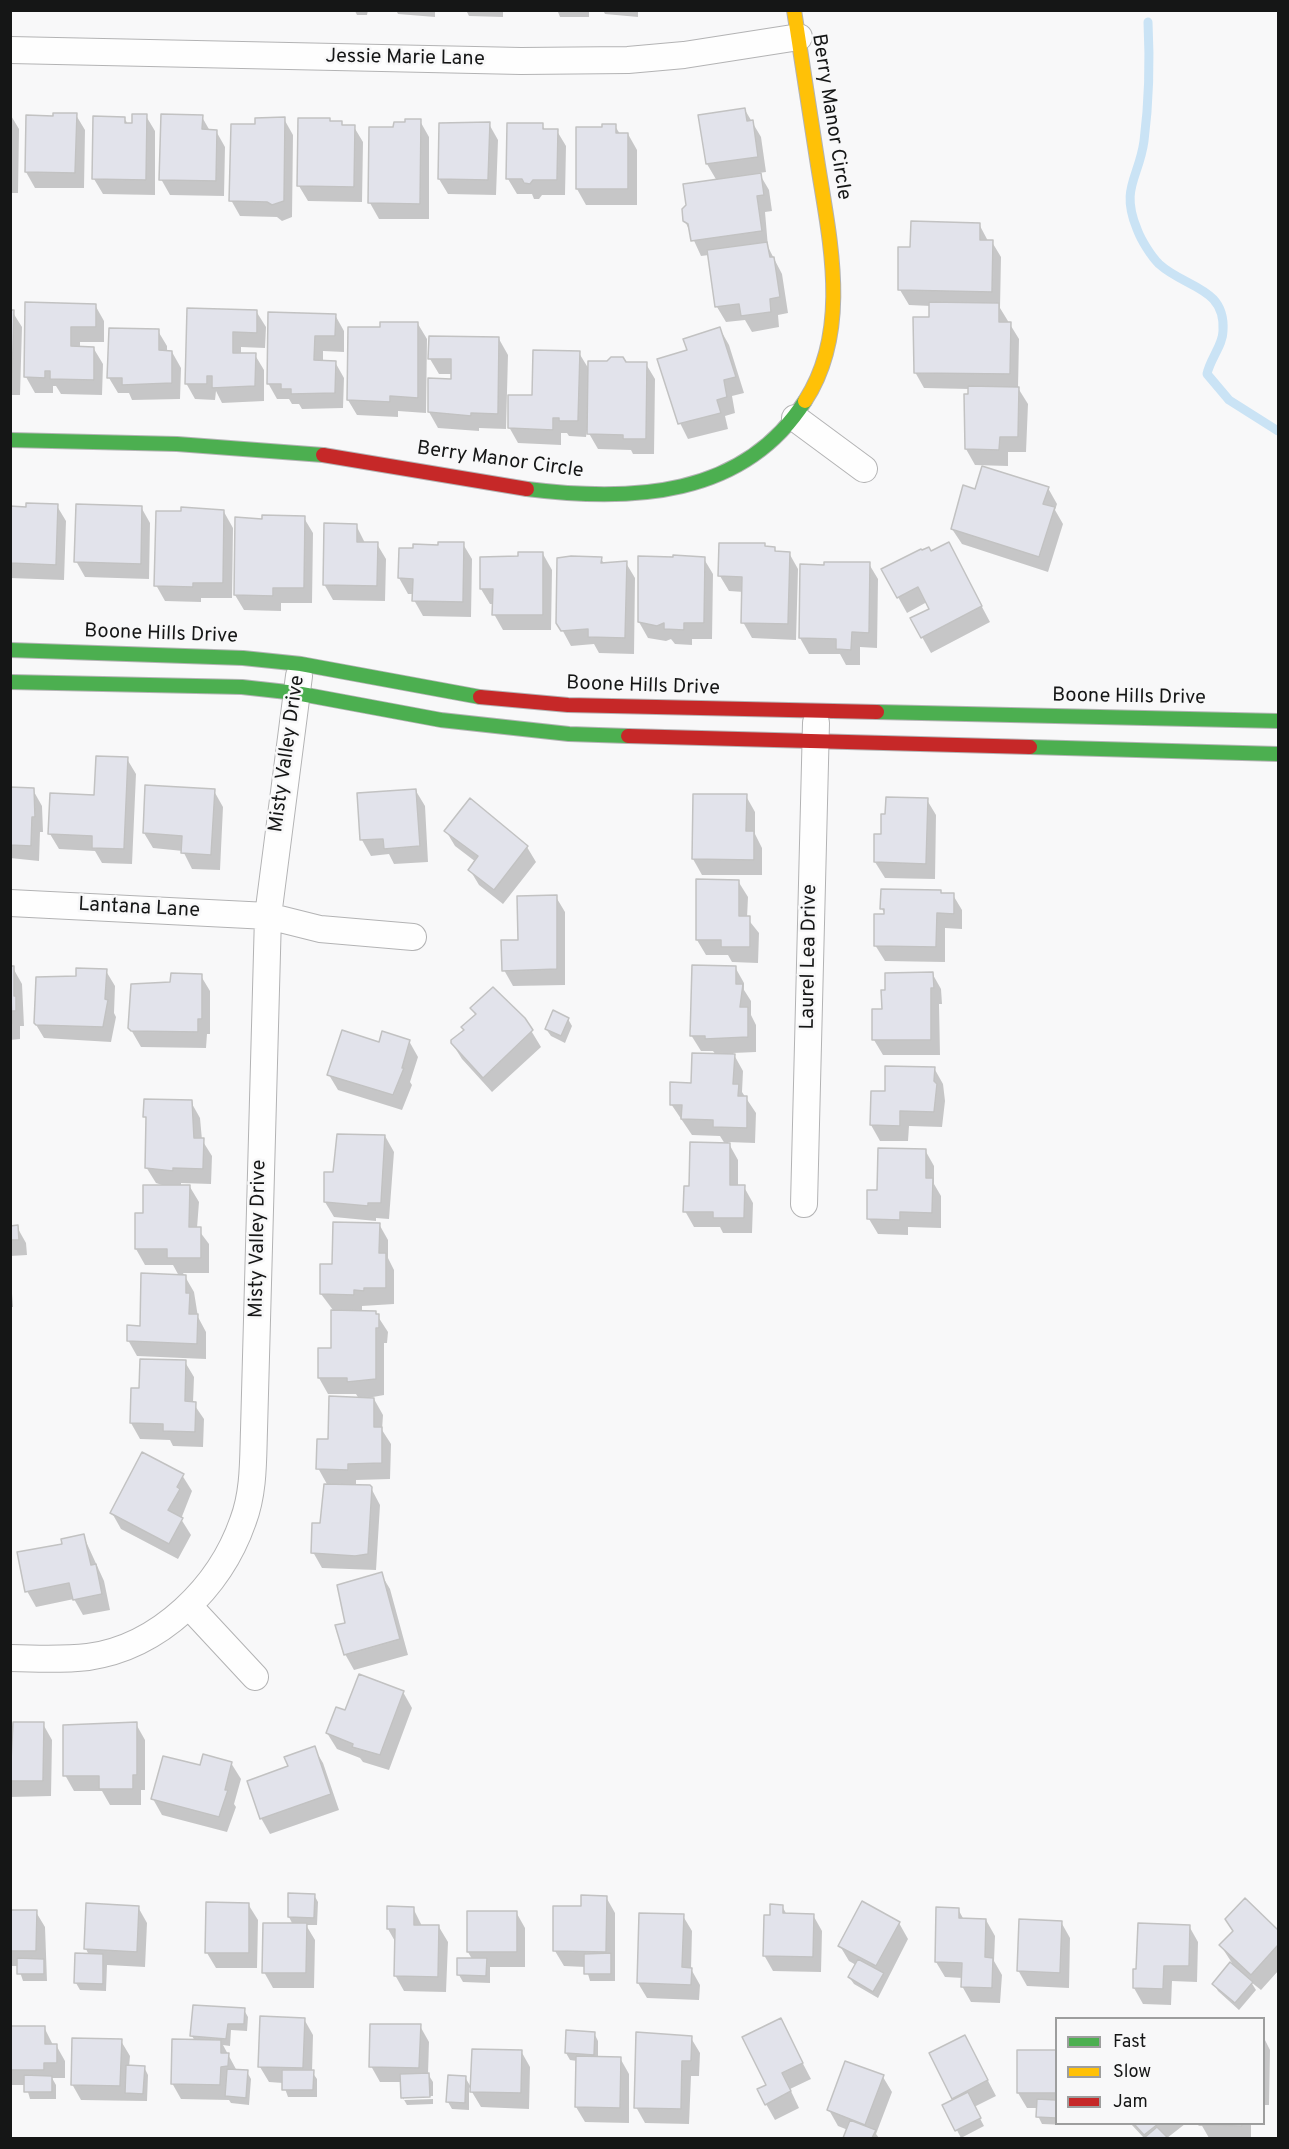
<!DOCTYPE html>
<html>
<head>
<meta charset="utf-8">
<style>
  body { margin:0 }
  #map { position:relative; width:1289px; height:2149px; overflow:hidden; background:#f8f8f9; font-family:Overpass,sans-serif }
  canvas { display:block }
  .frame { position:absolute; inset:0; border:12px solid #151616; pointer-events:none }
  .legend { position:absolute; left:1055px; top:2017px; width:210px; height:108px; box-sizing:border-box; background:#f8f8f9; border:2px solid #9d9e9e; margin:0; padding:8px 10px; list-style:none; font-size:18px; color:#151616 }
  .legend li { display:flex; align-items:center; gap:12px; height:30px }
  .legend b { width:30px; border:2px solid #9d9e9e }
</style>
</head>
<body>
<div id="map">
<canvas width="1289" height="2149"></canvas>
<div class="frame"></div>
<ul class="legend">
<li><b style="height:8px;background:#4caf50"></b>Fast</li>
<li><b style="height:8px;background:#ffc107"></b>Slow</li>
<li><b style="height:8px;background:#c62828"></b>Jam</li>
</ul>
</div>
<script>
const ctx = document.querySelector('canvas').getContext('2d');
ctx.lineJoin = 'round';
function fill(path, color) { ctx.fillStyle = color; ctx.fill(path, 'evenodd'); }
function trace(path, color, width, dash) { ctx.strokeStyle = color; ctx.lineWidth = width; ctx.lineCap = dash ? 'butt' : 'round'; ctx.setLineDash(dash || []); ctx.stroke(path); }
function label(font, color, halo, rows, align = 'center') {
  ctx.font = font + ' Overpass,sans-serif'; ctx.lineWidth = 5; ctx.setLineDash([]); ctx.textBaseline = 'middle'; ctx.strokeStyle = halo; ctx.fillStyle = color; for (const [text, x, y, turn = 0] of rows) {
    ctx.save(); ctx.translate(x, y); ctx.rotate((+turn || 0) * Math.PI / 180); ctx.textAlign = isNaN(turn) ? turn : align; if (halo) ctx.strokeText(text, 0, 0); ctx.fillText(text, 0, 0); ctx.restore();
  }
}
const shadow = new Path2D(`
  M368 10 367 15H357L355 11 331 10Z
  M396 10H435V17L398 14Z
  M466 10H517L503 11V17L469 16Z
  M534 10H589V17H560L558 12Z
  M603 10H638V17L605 14Z
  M745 110 761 137 766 172 759 173 769 190 772 211 765 212 768 247 782 274 788 313 778 315 779 327 752 332 745 320 726 322 717 307 709 255 701 256 685 221 717 181 707 164 700 116Z
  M10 114 19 129 18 193H10Z
  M76 115 85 130 84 188H35L26 172 55 118Z
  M146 116 155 131V195L103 194 94 179 124 118 128 124H134Z
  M202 117 210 131H216L225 147 224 196 170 195 161 179Z
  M284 119 293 135 292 217 282 221 277 217 240 216 231 200Z
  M420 121 429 137V219H379L370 203 371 128 395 129Z
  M330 123 354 127 363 142 362 202 308 201 299 186Z
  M489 124 498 140 496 195 448 194 439 179Z
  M542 125 545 130 557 131 566 146 565 195H542L539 199H534L532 194H517L508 179Z
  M615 126 620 134H628L637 150V205H586L577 189V129Z
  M979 224 988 241 992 242 1001 257 1000 308 1019 339 1018 388 1028 404 1026 452H1008V466L975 465 966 449 969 389 924 388 915 372 931 319V306L909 305 900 290 911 249Z
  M27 304 95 305 104 321V342H80V348L94 349 103 364 102 395 61 394 56 386H53V393H35L26 377Z
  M10 308 22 327 20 395H10Z
  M188 310 256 311 266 327 265 348 241 347V354L255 355 264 370V401L222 403 216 391 215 400 195 399 186 383Z
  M335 315 344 331V352L323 351V362H335L344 378 343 408 302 409 299 404H292L289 399H277L268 383Z
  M418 324 427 339 426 413 398 411V417L357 415 348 400 382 329Z
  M720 329 729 345 744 393 732 396 735 413 725 416 728 429 688 439 680 423 688 351Z
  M158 331 167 346V352H172L181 368 180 399 132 400 129 393H118L109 378Z
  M499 339 508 355 506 429 479 428V431L438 428 429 412 452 380V374H439L430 359Z
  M579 353 590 371 625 364H646L655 379 654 454H633L631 450 598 449 587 430 586 437 569 436 567 433H561V445L518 443 509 427 533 397Z
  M1048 488 1057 504 1055 510 1063 524 1048 572 962 544 952 529 976 491Z
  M57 506 66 521 64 580 10 578V507Z
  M141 507 150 523 149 579 85 577 76 561Z
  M224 512 233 528 232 598H201V602L165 601 156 585Z
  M304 518 313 533 312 603H281V611L244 610 235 595 263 521Z
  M356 525 365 543 377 544 386 559 385 601 333 600 324 584Z
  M463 544 472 559 471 617 423 616 414 600V594H408L399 578 440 546Z
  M764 544 766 548H774L777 553H789L798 569 796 640 752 638 743 622 744 592 729 591 720 576Z
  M543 554 552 570 551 630H503L494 614V604H490L481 589 519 557Z
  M601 558 604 564 626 563 635 578 634 654 599 653 594 644 571 646 558 622Z
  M704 559 713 574 712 639H692V645L675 644 671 639 666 641 648 638 639 622Z
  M957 560 990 622 931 653 922 637 931 609 927 602 907 613 898 597Z
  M869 564 878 579 877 648 860 647V665H846L840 654H809L800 638 801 566Z
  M127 759 136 774 132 864 102 863 95 851 59 849 50 834 96 797Z
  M10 788 33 790 42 806 43 832H40L39 861 10 858Z
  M214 791 223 807 220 870 192 869 183 851 153 848 144 833Z
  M416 791 425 806 428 862 394 864 389 854 371 856 362 840Z
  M746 796 755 812V834L762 848V875H702L693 859Z
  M927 800 936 815 935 879 885 878 875 862 882 835Z
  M446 831 527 847 536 862 503 904 479 885 470 870 476 862 455 846Z
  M738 881 748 897 747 918 759 933 758 963 732 962 728 955H706L697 940Z
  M940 891 942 895H953L962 910V929L945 928V962L885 961 875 945 886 916 882 909Z
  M556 897 565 912V985L513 986 504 970 520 941Z
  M692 967H735L744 983V990L751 1001V1015L756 1025V1052L733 1053 743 1071 742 1092 756 1113 755 1143 728 1142 738 1160V1187H744L753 1203 752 1233H723L720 1227H694L685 1211 691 1188 725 1144 720 1136 692 1135 671 1104 692 1084 716 1055 713 1051H701L691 1035Z
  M10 968H13L22 984 24 1026H20V1039L10 1040Z
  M106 971 115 986 114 1013 116 1017 111 1042 44 1038 35 1023 77 978Z
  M932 973 941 989 942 1004H939L940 1055H883L874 1040 883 1010Z
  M201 976 210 991V1034H207L206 1048 141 1047 130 1028 152 983 171 984Z
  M472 1009 524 1019 541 1047 492 1092 462 1059 452 1043 476 1016Z
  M568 1019 572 1026 565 1043 551 1036 546 1029Z
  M409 1041 418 1057 410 1082 412 1085 402 1110 338 1090 329 1075 380 1044Z
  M934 1068 943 1084 945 1101 942 1127 909 1126 908 1141H880L871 1125 887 1093Z
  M145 1100 191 1102 200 1118 202 1140 212 1156 211 1184 181 1183V1187H190L199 1202 197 1228 209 1244V1273H183L194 1292 198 1317 206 1332V1359L137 1356 128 1340 179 1276 173 1265H145L136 1249 145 1215 168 1187 156 1183 146 1167 148 1122 145 1117Z
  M385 1136 394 1152 389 1219 376 1218V1221L334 1217 325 1202 335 1173Z
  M925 1150 934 1166V1184L941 1196V1228L908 1227V1235L878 1234 869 1219 879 1191Z
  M379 1224 388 1240V1258L394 1270V1304L362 1306V1312H375L388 1332 387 1343H384V1395L362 1399H374L383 1415 382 1430 391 1444 390 1479 356 1480V1486L371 1488 380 1505 376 1570 322 1568 313 1552 322 1525 328 1486 318 1468 329 1440 359 1399 356 1394H328L319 1378 332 1350 333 1310 321 1294 333 1266Z
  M10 1227H17L26 1243 27 1255 10 1256Z
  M10 1267 13 1307H10Z
  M185 1362 194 1377 193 1403 204 1419 203 1447 173 1446 170 1440 140 1439 131 1423 141 1390Z
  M182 1475 192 1491 181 1519 191 1535 178 1559 121 1529 112 1513Z
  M83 1535 104 1581 110 1610 83 1615 74 1599 36 1607 27 1591 63 1545Z
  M381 1574 390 1589 408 1655 354 1670 345 1654 346 1624Z
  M403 1692 412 1708 389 1770 363 1762 360 1758 337 1749 327 1733 346 1712Z
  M43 1724 52 1740 51 1796 10 1797V1733Z
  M136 1724 145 1740V1790H141V1805H110L102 1791H74L65 1775Z
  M314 1748 323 1763 339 1810 270 1834 261 1818 290 1767Z
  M231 1763 241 1779 234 1804 236 1807 227 1832 162 1815 153 1799 201 1767Z
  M290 1894 314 1895 318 1902 317 1925H306L315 1940 314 1988H273L264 1972 293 1925 289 1917Z
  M606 1897 615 1913V1981H590L586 1967 564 1966 555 1951 583 1908Z
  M1245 1900 1278 1932V1971L1261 1990 1251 1982 1256 1990 1239 2010 1218 1991 1214 1984 1232 1963 1221 1946 1234 1932Z
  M248 1904 258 1920 257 1968H216L207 1953Z
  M782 1906 787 1915H813L822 1931 821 1972 773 1971 764 1955Z
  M138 1907 147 1923 145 1967 107 1965 106 1991 80 1990 76 1983 89 1955 86 1949Z
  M413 1908 422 1926 439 1927 448 1942 446 1992 404 1991 395 1975 396 1943 388 1929Z
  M958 1909 964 1920H986L995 1936 994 1961 1002 1975 1000 2003 971 2002 962 1986 963 1978 945 1977 936 1962Z
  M10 1911 36 1912 45 1927 47 1981H23L18 1966H10Z
  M516 1912 525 1928V1967H490V1983L463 1982 459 1975 472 1959 468 1952Z
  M683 1916 692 1931 691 1969 700 1985 699 2000 647 1998 638 1983Z
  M1061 1922 1070 1938 1069 1988 1027 1986 1018 1970Z
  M899 1923 908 1939 878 1998 854 1984 849 1977 856 1965 849 1961 840 1946Z
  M1189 1926 1198 1942 1197 1982 1172 1981 1171 2005 1143 2004 1134 1988Z
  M244 2010 248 2017 247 2031 231 2030 230 2046 223 2045 237 2071 247 2072 251 2079 249 2105 231 2103 229 2100 181 2099 172 2083 195 2041 192 2036Z
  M304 2019 313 2035 312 2072 317 2079V2097H288L283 2083 269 2082 260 2067Z
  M780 2020 811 2079 790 2089 799 2108 775 2120 766 2104Z
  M420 2026 429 2042 428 2074 433 2082V2096L404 2097V2100L433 2099V2104L407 2105 403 2098 402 2082H380L371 2066Z
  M10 2027H44L53 2045H56L65 2061V2078H52L56 2085V2099H30L26 2085H10Z
  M594 2033 598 2041V2058H620L629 2074V2123L585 2122 576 2107 577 2061 570 2060 566 2053Z
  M691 2038 700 2053 699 2076H691L689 2124 645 2123 636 2107Z
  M1264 2038 1270 2050 1269 2105H1264Z
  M121 2041 130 2056 129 2067H144L148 2075 147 2101 81 2100 72 2084Z
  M521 2051 530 2067 529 2109 481 2107 469 2087V2110L452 2109 448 2102 465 2077 472 2089Z
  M1019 2051 1056 2052V2124L1067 2125 1042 2124 1038 2116V2108H1027L1018 2093Z
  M973 2052 996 2096 974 2107 984 2126 961 2138 944 2105 954 2101 931 2054Z
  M883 2077 892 2092 876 2134 879 2138H844L848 2130 838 2126 829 2110Z
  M1131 2124H1185L1167 2138H1144Z
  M1201 2124H1251V2138H1209Z`);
const stream = new Path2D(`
  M1148 22C1150 62 1149 102 1144 141 1139 178 1120 188 1137 229 1141 240 1151 256 1159 264 1185 288 1226 287 1223 331 1223 345 1210 359 1207 374L1229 400 1278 431`);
const building = new Path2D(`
  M745 108 747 121 753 120 758 157 706 164 698 115Z
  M53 113H77L75 173 25 172 26 115 53 116Z
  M132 114H147L146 180 92 179 93 116 125 117V123H132Z
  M161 114 203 115 202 129 217 130 216 181 159 180Z
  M285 117 284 201 272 205 267 202 229 201 231 124H255V118Z
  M298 118H330V121H342V125H355L354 187 297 186Z
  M405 119H421L420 204 368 203 369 127H393L394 122H405Z
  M490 122 488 180 438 179 439 123Z
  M507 123H543V129H558L557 180H533L530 184 524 183 522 179H506Z
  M602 124H616V133H628V189H576V127H602Z
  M761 173 764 195 757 196 762 231 691 241 688 224 683 221 682 209 686 205 683 184Z
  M911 221 980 223V240H993L992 292 898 290V247H910Z
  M767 242 770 257H774L780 297 770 299 771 312 741 316 739 304 715 307 707 250Z
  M25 302 96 304V327H71V346L94 347V380L50 379V371H45V378L24 377Z
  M929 302 999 303V322H1011L1010 374 914 373 913 317H929Z
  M187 308 257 310V333L233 332V353H256L255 386 212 388V376H207V384H185Z
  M10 310H14L12 380H10Z
  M268 312 336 314 335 336H315L314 360 336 361 335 393 291 394V389H281V384H267Z
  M380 322H418V398L390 396V402L347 400 348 327H380Z
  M720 327 736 377 724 380 727 397 717 400 721 413 678 424 657 359 687 350 683 339Z
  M109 328 159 329V350L172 351V383L122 385V378H107Z
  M429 336 499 337 498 414 471 413V416L428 412V378L451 379V359H428Z
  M533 350 580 351 578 421H559V418H553V430L508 428V395H532Z
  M611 357H623L626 362H647L646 439H623V435L587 434 588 361H607Z
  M968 386 1019 387 1018 437H1000L999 450 965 449 964 394H968Z
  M982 466 1049 487 1043 504 1055 507 1039 557 951 529 963 485 975 489Z
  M26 503 58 504 56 565 10 563V506L26 507Z
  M76 504 142 506 141 564 74 562Z
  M181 507 224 510 223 583H193V587L154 586 156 511H181Z
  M262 515 305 516 304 588H273V596L234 595 235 517 262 519Z
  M324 523 357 524V542H378L377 586 323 585Z
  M438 542H464L463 602 412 601 413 579 398 578 399 548H413V544L438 545Z
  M949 542 982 606 921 638 910 618 929 609 918 587 897 598 881 569 921 549 922 550 929 547 931 551Z
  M719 543H765V546L775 547V551L790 552 788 624 741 623 742 577 718 576Z
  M518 552H543V615H492L493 589H480V557L518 556Z
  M673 555 705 557 704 623H684V630L664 629V623L657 626 638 622V556L673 557Z
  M571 556 602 557 601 563 627 561 625 638 588 637V629L561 631 556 623 557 558Z
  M824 562H870L869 633 852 632 851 650 836 649V639L799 638 800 564 824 565Z
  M96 756 128 757 124 849 92 848V836L48 834 50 793 94 795Z
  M145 785 215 789 211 855 181 853 182 836 143 833Z
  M10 787 34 788 35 817H32L31 846 10 845Z
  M416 789 420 846 384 849 383 839 360 840 357 793Z
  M693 794H747L746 831H754V860L692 859Z
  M886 797 928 798 926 864 874 862V834H881V814H885Z
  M470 798 528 846 494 890 468 870 478 856 444 831Z
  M696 879 739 880V916H750V947H721V940H696Z
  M881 889 941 890V893H954V914L937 913 936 947 874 946V914H884V909H880Z
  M557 895V969L502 971 501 940H518L517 896Z
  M692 965 736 966V984H743L740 1007H748V1037L705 1039V1036H690Z
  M10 966H14V996H16V1011H12V1024Z
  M76 968 107 969 105 999 108 1000 103 1027 36 1025 34 1023 36 977 76 976Z
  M933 972 934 988H931V1040H872V1009H882L881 990H885V973Z
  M171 973 202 974V1019H198V1032L131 1031 128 1028 131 984 170 982Z
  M493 987 525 1018 533 1030 483 1078 451 1043V1040L464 1030 461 1027 476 1014 470 1008Z
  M553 1010 569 1018 561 1036 545 1029Z
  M342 1030 379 1042 382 1031 410 1040 402 1068H404L393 1095 327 1075Z
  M692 1053 735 1054 733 1084H739L738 1096H747V1128L713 1127V1120L681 1119 682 1105H670V1082L691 1083Z
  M885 1066 935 1067 934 1081 937 1084 934 1112 900 1111V1126L870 1125 871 1091H885Z
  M144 1099 192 1100 194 1138H204L203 1169 173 1168V1171L145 1168 146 1117H143Z
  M337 1134 385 1135 381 1203H368V1206L324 1202V1172H333Z
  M690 1142 730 1143V1185H745L744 1218H713V1212H683L684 1186H689Z
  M878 1148 926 1149V1178H933L932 1213 900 1212V1220L867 1219V1190H877Z
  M143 1185H190L189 1227H201V1258H167V1249H135V1213H143Z
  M333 1222 380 1223 379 1253H386V1288H364V1291L354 1290V1295L320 1294V1264H332Z
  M18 1225 19 1240H10V1226Z
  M141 1273 186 1275V1293H190L189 1314H198L197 1344 127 1341V1325L140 1326Z
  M331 1310 376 1311V1314H379V1328H376V1379L347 1382V1378H318V1348H331Z
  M140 1359 186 1360 185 1401 196 1402 195 1432 163 1431V1424L130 1423 131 1388H139Z
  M329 1396 374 1398V1427H382V1463L348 1464V1470L316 1469 317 1439H328Z
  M142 1452 184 1474 177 1487 180 1489 168 1510 183 1518 169 1544 110 1513Z
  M324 1484 370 1485 372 1487 368 1554 355 1556 311 1553 312 1523H320Z
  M84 1534 91 1565 96 1564 102 1594 73 1600 69 1583 25 1592 17 1552 62 1544 61 1539Z
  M382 1572 400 1639 344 1655 335 1625 345 1623 337 1585Z
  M359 1674 404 1691 380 1755 352 1747 353 1744 326 1733 336 1707 345 1710Z
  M13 1722H44L43 1781H10Z
  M137 1722V1775H133V1789H99V1776H63V1725Z
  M315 1746 331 1794 260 1819 247 1781 288 1766 284 1757Z
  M203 1754 232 1762 225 1790H228L219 1817 151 1799 163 1756 200 1765Z
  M288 1893 315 1894 314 1918 288 1917Z
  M581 1895 607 1896 606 1952 553 1951V1906H581Z
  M1245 1898 1278 1930V1945L1251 1975 1219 1945 1233 1931 1225 1919Z
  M862 1901 900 1922 876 1966 838 1946Z
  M206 1902 249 1903V1953H205Z
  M86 1903 139 1906 137 1952 84 1949Z
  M770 1904 783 1905V1913L814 1914 813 1957 763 1956 764 1915H770Z
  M387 1906 414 1907V1925H439L438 1977 394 1976 395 1929H387Z
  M936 1907 959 1908V1918L986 1919 985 1957 993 1958 992 1988 961 1987 962 1963 935 1962Z
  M10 1910H37L36 1951H10Z
  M467 1911H517V1952H467Z
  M639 1913 684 1914 682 1967 692 1968 691 1985 637 1983Z
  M1019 1919 1062 1921 1060 1973 1017 1971Z
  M263 1923H307L306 1973H262Z
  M1138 1923 1190 1925 1189 1966H1164L1163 1989 1133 1988V1969H1136Z
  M75 1953 103 1954V1984L74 1983Z
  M611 1953V1974H584V1954Z
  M17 1958 44 1959V1974H17Z
  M457 1958H487L486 1976 457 1975Z
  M858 1959 884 1973 873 1992 848 1977Z
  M1230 1962 1253 1982 1235 2003 1212 1984Z
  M193 2005 245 2008 244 2024H228L226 2039 190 2036Z
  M260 2016 305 2018 303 2068 258 2067Z
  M781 2018 803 2063 782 2073 791 2091 765 2105 757 2089 766 2085 742 2037Z
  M370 2024H421L419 2068 369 2067Z
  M10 2026H45V2044H57V2063H44V2070H10Z
  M566 2030 595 2032 594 2055 565 2053Z
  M636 2032 692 2036 691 2061H682L681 2109 634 2108Z
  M965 2035 988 2080 952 2099 929 2053Z
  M72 2038 122 2039 120 2086 71 2085Z
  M172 2039 221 2040V2053H229L228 2066 221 2067 220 2085 171 2084Z
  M472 2049 522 2050 521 2093 470 2092Z
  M1017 2050H1056V2093H1017Z
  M576 2056 621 2057 620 2108 575 2107Z
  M845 2061 884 2075 865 2125 827 2110Z
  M126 2065 145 2066 143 2094 125 2093Z
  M227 2069 248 2070 246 2098 225 2096Z
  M282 2070H314L313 2090H282Z
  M429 2073 430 2097 401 2098 400 2074Z
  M24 2075 52 2076V2092H24Z
  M448 2075 466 2076 465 2103 446 2102Z
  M968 2092 981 2118 955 2131 942 2105Z
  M1037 2099 1056 2100V2118L1036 2117Z
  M850 2120 876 2130 872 2138H843Z
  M1134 2124H1158L1144 2135Z
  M1200 2124H1242V2126L1199 2125Z
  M1157 2127 1168 2138H1144Z`);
const street = new Path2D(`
  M10 50 521 61 628 60 684 55 799 37
  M795 418 864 469
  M10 903 268 916 320 929 413 937
  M804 1204 816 723
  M189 1606 255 1677
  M10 1658C36 1659 63 1660 88 1657 160 1647 220 1587 243 1521 254 1492 253 1460 254 1430L268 916 299 676`);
const fast = new Path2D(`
  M10 440 177 444 323 455
  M527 489C631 502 743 498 805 401
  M10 650 243 658 301 664 480 697
  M10 682 242 687 296 693 441 720 569 734 628 736
  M877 712 1278 721
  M1030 747 1278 754`);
const slow = new Path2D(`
  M794 10C802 60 809 110 817 159 829 237 852 329 805 401`);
const jam = new Path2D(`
  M323 455 527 489
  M480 697 568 705 877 712
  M628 736 1030 747`);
const streetNames = [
  ["Jessie Marie Lane",405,59,1],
  ["Berry Manor Circle",830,117,81],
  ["Berry Manor Circle",500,461,8],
  ["Boone Hills Drive",161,635,2],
  ["Boone Hills Drive",643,687,2],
  ["Boone Hills Drive",1129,698,1],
  ["Misty Valley Drive",288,754,-82],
  ["Lantana Lane",139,909,3],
  ["Laurel Lea Drive",810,957,-89],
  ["Misty Valley Drive",259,1239,-89]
];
fill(shadow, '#0003');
trace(stream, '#cae3f5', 9);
fill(building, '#e2e3eb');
trace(building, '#c2c2c2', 1.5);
trace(street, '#b3b3b4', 28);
trace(fast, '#b3b3b4', 16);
trace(slow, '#b3b3b4', 16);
trace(jam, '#b3b3b4', 16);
trace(street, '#fefefe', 26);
trace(fast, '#4caf50', 14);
trace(slow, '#ffc107', 14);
trace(jam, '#c62828', 14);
label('20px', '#151616', '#f8f8f9', streetNames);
</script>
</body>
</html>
